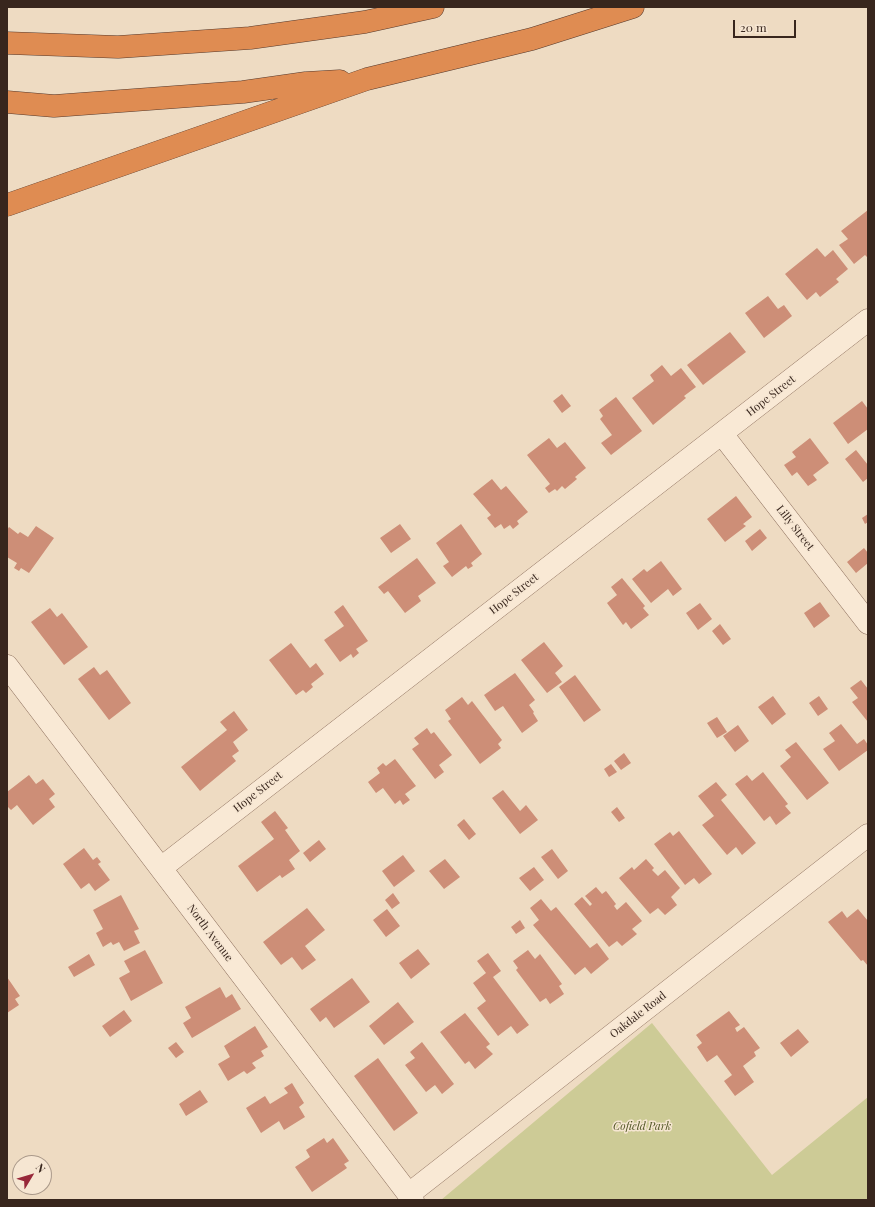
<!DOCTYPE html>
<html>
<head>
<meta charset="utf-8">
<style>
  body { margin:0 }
  #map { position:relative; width:875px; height:1207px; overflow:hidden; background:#eedbc2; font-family:"Playfair Display",serif }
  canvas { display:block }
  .frame { position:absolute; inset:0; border:8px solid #38261d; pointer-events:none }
  .north { position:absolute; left:12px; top:1155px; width:40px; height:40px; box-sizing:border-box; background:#f6e6d2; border:1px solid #aa998a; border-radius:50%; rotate:52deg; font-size:11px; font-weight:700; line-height:16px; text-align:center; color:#38261d }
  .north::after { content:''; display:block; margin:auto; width:14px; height:18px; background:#98283a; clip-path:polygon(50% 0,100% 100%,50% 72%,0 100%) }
  .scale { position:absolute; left:733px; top:20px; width:63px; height:18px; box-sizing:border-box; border:2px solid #38261d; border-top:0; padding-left:5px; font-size:12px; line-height:14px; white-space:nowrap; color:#38261d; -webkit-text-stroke:3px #f6e6d2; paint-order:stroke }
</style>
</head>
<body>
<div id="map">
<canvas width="875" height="1207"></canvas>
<div class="frame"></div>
<div class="north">N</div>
<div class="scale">20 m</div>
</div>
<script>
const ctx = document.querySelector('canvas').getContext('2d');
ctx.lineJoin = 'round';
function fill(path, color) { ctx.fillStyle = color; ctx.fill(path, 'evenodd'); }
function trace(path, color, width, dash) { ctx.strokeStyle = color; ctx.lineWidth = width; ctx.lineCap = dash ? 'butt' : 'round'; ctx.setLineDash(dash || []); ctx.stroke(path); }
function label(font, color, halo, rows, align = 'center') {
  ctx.font = font + ' "Playfair Display",serif'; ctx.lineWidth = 3; ctx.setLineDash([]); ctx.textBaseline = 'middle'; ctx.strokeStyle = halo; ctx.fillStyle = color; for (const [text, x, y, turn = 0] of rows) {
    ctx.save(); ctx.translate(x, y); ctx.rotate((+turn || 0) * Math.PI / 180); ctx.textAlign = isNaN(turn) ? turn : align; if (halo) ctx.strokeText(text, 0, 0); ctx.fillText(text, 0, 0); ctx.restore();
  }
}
const green = new Path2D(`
  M652 1023 772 1175 868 1097V1200H441Z`);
const building = new Path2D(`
  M868 210V258L865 255 854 264 839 245 848 239 841 231Z
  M817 248 825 257 833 250 848 269 836 279 839 282 820 297 816 292 807 300 785 274Z
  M768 296 778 309 784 305 792 316 764 338 745 313Z
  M730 332 746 352 703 385 687 365Z
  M662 365 671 376 681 368 696 387 684 396 686 398 653 425 632 398 654 381 650 375Z
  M562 394 571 406 562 413 553 401Z
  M616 397 642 431 611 455 601 443 612 435 600 419 603 416 599 410Z
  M862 401 868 409V429L848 444 833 423Z
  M549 438 557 448 565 442 586 468 575 477 577 479 565 489 562 486 557 491 555 489 549 493 545 488 550 484 527 455Z
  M810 438 829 463 813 475 817 480 808 486 797 472 792 476 784 465 796 457 792 452Z
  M856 450 868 465V478L863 482 845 459Z
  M492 479 501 490 506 486 528 512 517 521 519 524 513 529 510 525 504 529 501 524 495 528 487 518 491 515 473 494Z
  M736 496 752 517 743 524 746 526 725 542 707 519Z
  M868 514V522L865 524 862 518Z
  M400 524 411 539 391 553 380 538Z
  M461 524 482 554 471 563 473 566 468 569 466 566 452 577 443 566 449 562 436 543Z
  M36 526 54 538 29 573 21 568 19 571 14 568 17 563 7 557V530L9 527 18 534 20 532 28 537Z
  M760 529 767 538 752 551 745 541Z
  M864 548 868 553V563L856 573 847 562Z
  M417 558 436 583 418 596 421 601 405 613 388 591 384 594 378 587Z
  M661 561 682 589 673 596 668 589 651 603 632 579 644 569 647 572Z
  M622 578 645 606 643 608 649 615 631 629 626 622 623 625 607 603 617 595 611 587Z
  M820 602 830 616 814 628 804 613Z
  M700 603 712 619 698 630 686 613Z
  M343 605 368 641 356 649 359 653 353 658 351 654 340 662 324 640 344 626 334 612Z
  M50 608 57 617 62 613 88 647 64 665 31 622Z
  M720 624 731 639 723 645 712 631Z
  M544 642 563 666 555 673 562 682 547 693 521 660Z
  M291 643 310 668 316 663 324 674 311 684 313 687 306 693 303 690 296 695 269 660Z
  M94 667 100 675 107 670 131 703 109 720 78 679Z
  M515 673 535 700 529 705 534 712 533 713 538 721 522 733 503 706 495 711 484 695Z
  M575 675 601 710 584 722 559 687Z
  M861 680 868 689V722L852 702 858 698 850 688Z
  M773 696 786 714 772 725 758 707Z
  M819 696 828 709 818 716 809 703Z
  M462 697 468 705 472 701 502 740 498 744 501 748 480 764 448 721 451 719 445 710Z
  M234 711 248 730 233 742 239 751 232 756 236 761 200 791 181 767 227 730 220 722Z
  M717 717 727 732 717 738 707 723Z
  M841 724 857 744 864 739 868 745V750L839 771 823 749 835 741 829 733Z
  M738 725 749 741 735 752 723 736Z
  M427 728 431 734 434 732 452 755 439 765 444 772 435 779 412 749 419 744 414 738Z
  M796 742 829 783 807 800 780 766 791 757 785 750Z
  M624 753 631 763 621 770 614 761Z
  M395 759 416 786 405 794 410 800 403 805 400 800 395 804 383 788 376 793 368 782 380 773 377 768 383 763 386 766Z
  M611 764 617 772 609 777 604 769Z
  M763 772 788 804 785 806 791 813 776 825 770 816 764 821 735 784 747 775 752 781Z
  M29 775 36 784 43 779 55 794 49 799 55 807 33 825 17 805 11 810 7 806V792Z
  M716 782 727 795 721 800 756 843 742 855 736 847 727 855 702 825 714 816 698 796Z
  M503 790 520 811 526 805 538 820 520 834 492 798Z
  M617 807 625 818 619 822 611 812Z
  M275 811 288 828 285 830 300 851 289 860 295 869 282 878 280 875 257 892 238 866 274 839 261 822Z
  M464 819 476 834 469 840 457 825Z
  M679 831 712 874 699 884 694 878 685 885 654 844 670 832 673 836Z
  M319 840 326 849 310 862 303 853Z
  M84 848 93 860 97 857 101 862 98 864 110 880 95 891 89 883 81 889 63 864Z
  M552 849 568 871 558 879 541 857Z
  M403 855 415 871 394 887 382 871Z
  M445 859 460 877 444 889 429 871Z
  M646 859 654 868 652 870 658 876 665 870 680 888 671 897 677 905 665 915 658 908 650 914 619 878 632 867 634 870Z
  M534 867 544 880 530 891 519 878Z
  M596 887 602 894 606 891 616 904 614 906 617 910 626 902 642 921 632 929 637 934 622 946 617 941 609 947 574 904 582 897 590 906 592 904 585 896Z
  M393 893 400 903 392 909 385 900Z
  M121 895 139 929 134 931 140 943 124 951 119 942 113 945 111 942 103 947 96 933 103 929 93 910Z
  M541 899 551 911 556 907 590 948 597 943 609 959 591 974 585 967 575 975 533 925 539 920 530 908Z
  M307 908 325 930 305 946 316 960 302 970 292 957 281 965 263 942Z
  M387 909 400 926 386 937 373 920Z
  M858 909 868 921V966L863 960 861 961 828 922 842 911 847 918Z
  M520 920 525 928 516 934 511 927Z
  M418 949 430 964 411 979 399 963Z
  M145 950 163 983 131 1001 119 978 130 972 124 961Z
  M528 950 535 959 540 954 562 984 559 986 564 994 550 1004 546 998 540 1002 516 970 518 968 513 961Z
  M488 953 501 971 493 977 529 1025 517 1034 511 1026 498 1036 477 1008 486 1001 473 983 486 973 477 961Z
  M89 954 95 965 74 977 68 967Z
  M7 977 20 996 15 999 19 1005 7 1013Z
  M352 978 370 1002 334 1028 326 1017 320 1022 310 1009Z
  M220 987 226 998 232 994 241 1009 192 1038 183 1023 191 1018 185 1007Z
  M398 1002 414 1022 384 1045 369 1026Z
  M124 1010 132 1021 110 1037 102 1026Z
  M729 1011 740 1025 735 1028 737 1032 744 1027 760 1048 754 1052 756 1056 743 1066 754 1082 735 1096 724 1081 732 1075 717 1055 707 1062 697 1047 702 1043 696 1035Z
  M465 1013 490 1044 486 1047 493 1054 475 1069 469 1061 465 1064 440 1032Z
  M255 1026 268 1047 261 1051 264 1056 252 1063 256 1068 247 1074 244 1071 228 1081 218 1064 230 1057 224 1046Z
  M798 1029 809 1042 791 1057 780 1043Z
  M176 1042 184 1052 176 1058 168 1048Z
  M422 1042 454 1084 442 1094 435 1085 426 1092 405 1065 415 1058 410 1052Z
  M378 1058 418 1113 394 1131 354 1076Z
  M292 1083 304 1103 299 1107 305 1117 284 1130 279 1121 261 1133 246 1108 265 1096 270 1104 288 1093 284 1088Z
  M200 1090 208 1102 186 1116 179 1104Z
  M324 1138 327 1143 333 1138 349 1161 344 1164 347 1168 312 1192 295 1167 310 1157 306 1150Z`);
const minor = new Path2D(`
  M722 434 868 623
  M7 666 413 1200
  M161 868 868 320
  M409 1194 868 835`);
const highway = new Path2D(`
  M7 43 118 47 250 38 365 22 433 7
  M7 102 54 106 243 92 306 83 340 81
  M7 205 367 79 532 39 633 7`);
const streetNames = [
  ["Hope Street",771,396,-38],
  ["Lilly Street",795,528,52],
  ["Hope Street",514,594,-38],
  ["Hope Street",258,792,-38],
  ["North Avenue",210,933,53],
  ["Oakdale Road",638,1015,-38]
];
const parkNames = [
  ["Cofield Park",642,1127]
];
fill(green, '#cdcb96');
fill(building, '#cd8e77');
trace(minor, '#896b59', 23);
trace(highway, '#563a2d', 23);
trace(minor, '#f9e9d5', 22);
trace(highway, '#df8c52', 22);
label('11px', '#38261d', '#f6e6d2', streetNames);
label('italic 11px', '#505524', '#f6e6d2', parkNames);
</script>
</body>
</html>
